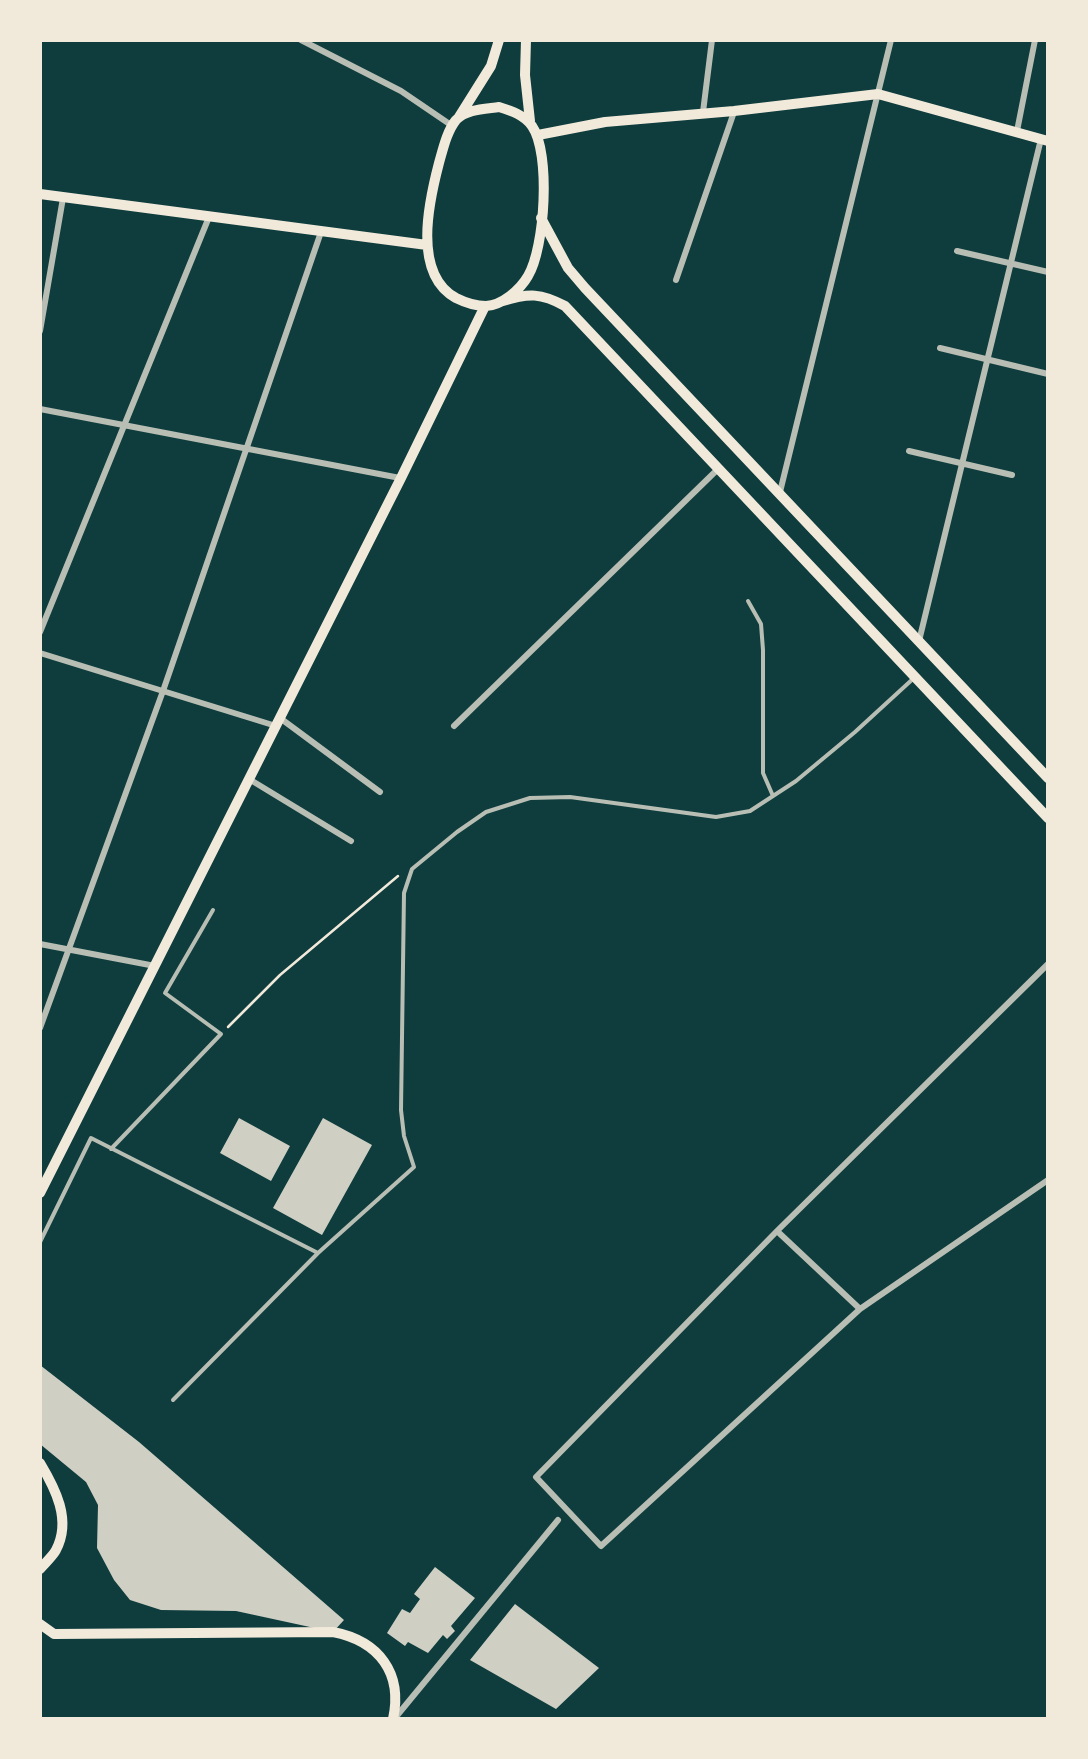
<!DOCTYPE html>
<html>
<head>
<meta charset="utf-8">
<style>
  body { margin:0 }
  #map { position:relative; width:1088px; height:1759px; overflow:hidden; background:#0f3d3e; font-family:"Work Sans",sans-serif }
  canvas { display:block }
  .frame { position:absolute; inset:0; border:42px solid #f1e9da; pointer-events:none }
</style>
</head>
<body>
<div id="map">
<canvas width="1088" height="1759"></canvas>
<div class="frame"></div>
</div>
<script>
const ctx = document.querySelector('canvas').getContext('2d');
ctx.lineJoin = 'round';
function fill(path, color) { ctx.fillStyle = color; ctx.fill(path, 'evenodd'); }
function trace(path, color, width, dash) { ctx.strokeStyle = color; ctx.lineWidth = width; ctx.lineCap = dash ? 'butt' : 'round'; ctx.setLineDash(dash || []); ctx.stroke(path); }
const building = new Path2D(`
  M239 1118 290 1146 271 1181 220 1153Z
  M323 1118 372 1145 322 1235 273 1208Z
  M40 1365 139 1442 344 1620 333 1632 236 1611 161 1610 130 1600 114 1580 97 1548 98 1505 86 1482 40 1444Z
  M435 1567 475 1598 451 1626 455 1631 447 1639 443 1635 428 1653 408 1642 405 1646 387 1633 402 1609 410 1613 420 1599 414 1594Z
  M515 1604 599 1668 556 1709 470 1660Z`);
const path = new Path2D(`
  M228 1027 280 975 398 876`);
const service = new Path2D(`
  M748 601 761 624 763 650V773L773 796
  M111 1149 221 1034 165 993 213 910
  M40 1242 91 1138 318 1253 414 1167 404 1136 401 1110 404 893 412 869 457 832 486 812 530 798 570 797 716 817 750 811 796 781 855 732 915 677
  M173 1400 318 1253`);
const minor = new Path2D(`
  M301 40 401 91 451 125
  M703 112 712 40
  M1017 131 1035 40
  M957 251 1048 272
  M676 280 734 112
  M40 331 63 198
  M940 348 1048 374
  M40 409 400 478
  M909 451 1012 475
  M780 492 891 40
  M40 632 209 217
  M919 641 1041 139
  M40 653 276 726
  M280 718 380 792
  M454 726 718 469
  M249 779 351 841
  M40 944 155 966
  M40 1028 163 691 321 232
  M777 1231 860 1309 601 1546 536 1477 777 1231 1048 964
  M860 1309 1048 1180
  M395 1718 558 1520`);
const secondary = new Path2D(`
  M526 40 525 75 530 121
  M499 107C512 111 524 115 532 126 551 153 545 248 528 276 520 290 502 305 486 306 476 306 464 302 456 298 412 274 429 201 439 163 443 149 447 131 456 120 466 109 485 109 499 107Z
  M459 117 491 66 499 40
  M538 135 605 122 734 111 878 94 1048 141
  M40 194 427 245
  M541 218 568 268 585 288 1048 778
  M503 301C529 293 541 293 565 306L1048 818
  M40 1193 401 478 485 306
  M40 1463C55 1488 72 1520 56 1550 53 1556 45 1563 40 1569
  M40 1624 54 1634 333 1632C379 1641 403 1673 393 1719`);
fill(building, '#cfcfc3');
trace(path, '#f1e9da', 2.5);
trace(service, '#b8beb3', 4);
trace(minor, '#b8beb3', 6);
trace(secondary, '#f1e9da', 10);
</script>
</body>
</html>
